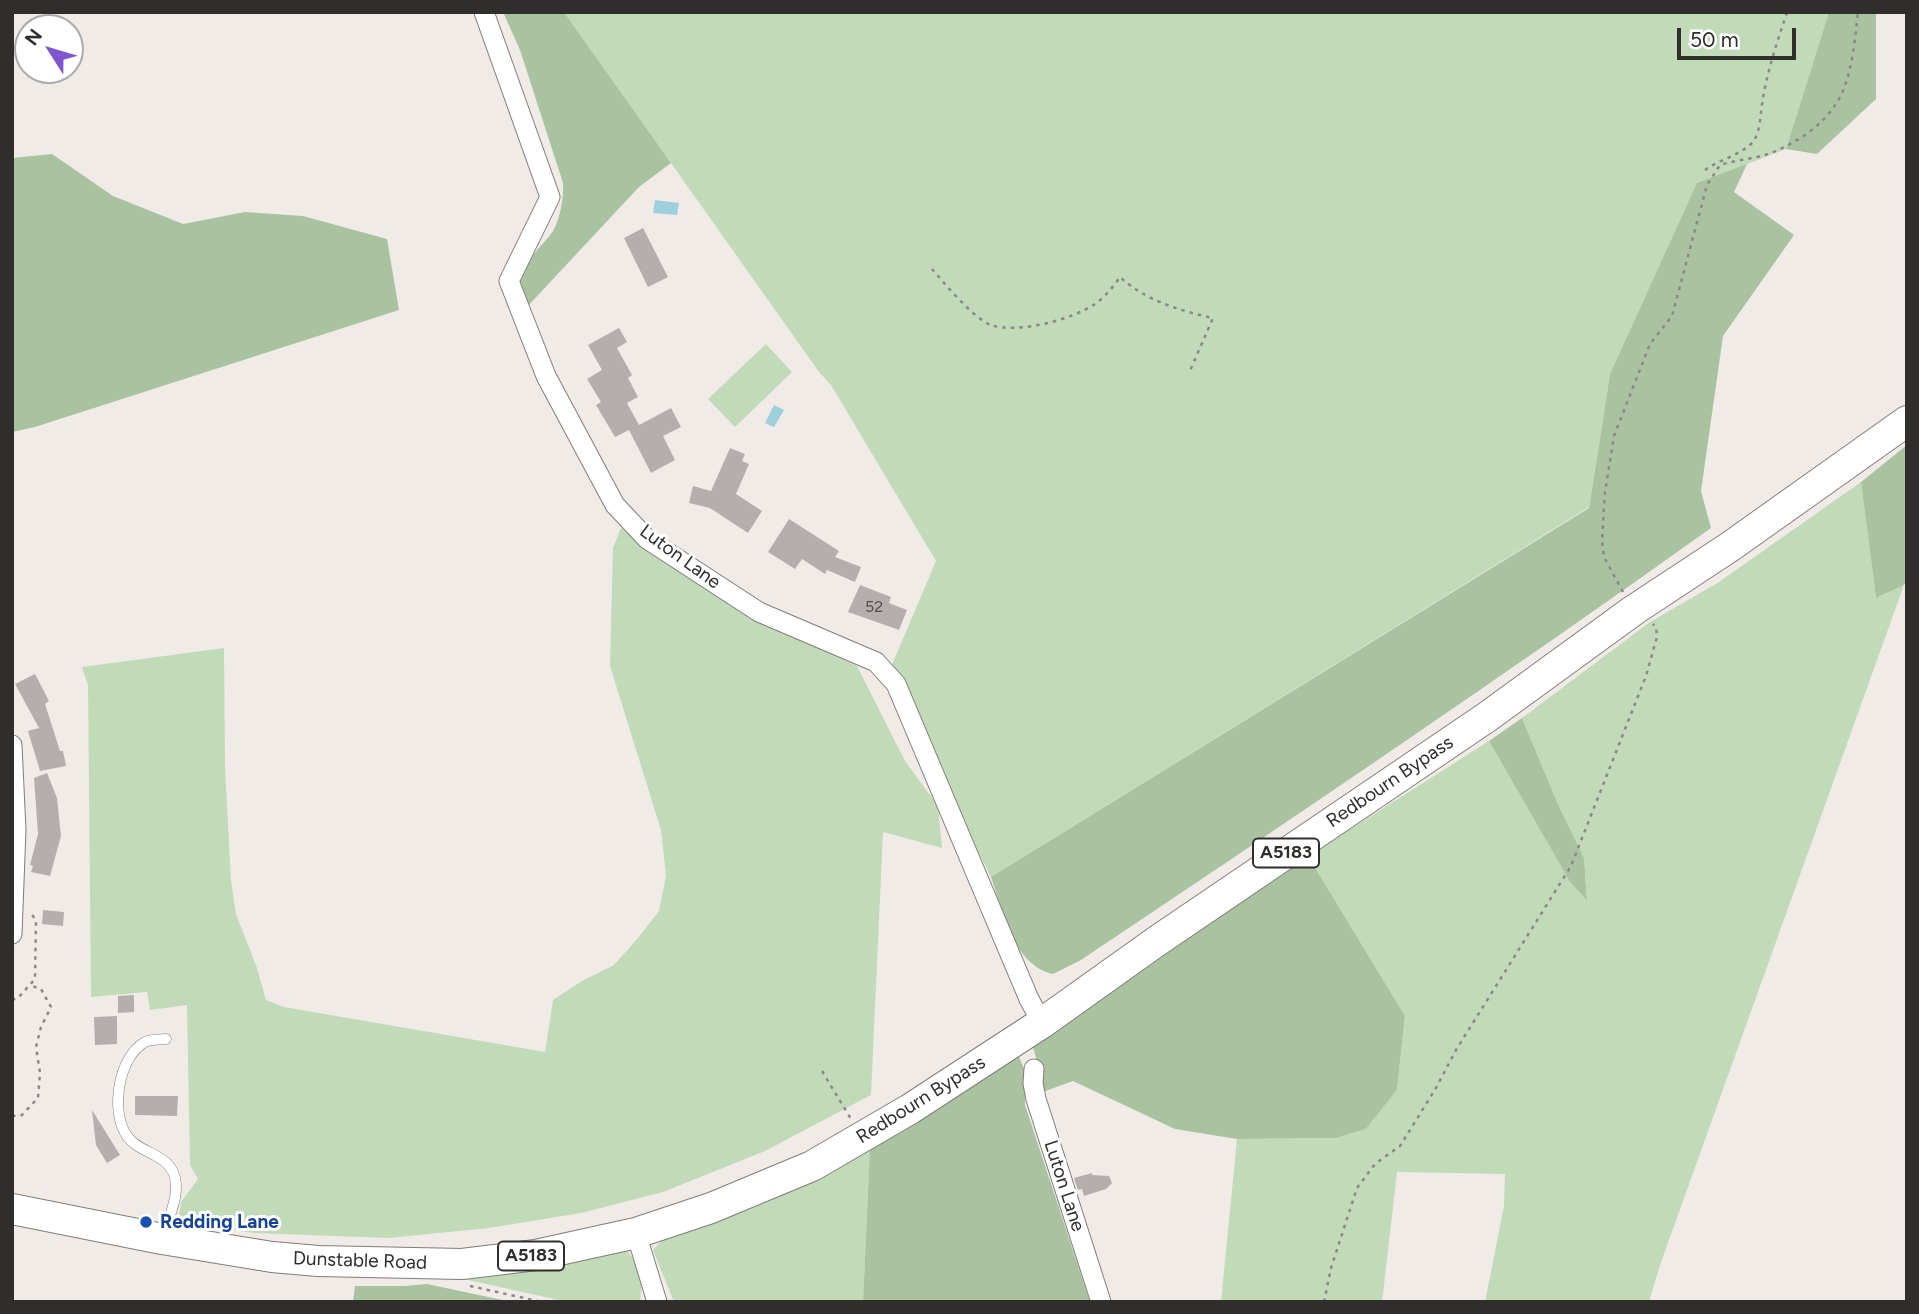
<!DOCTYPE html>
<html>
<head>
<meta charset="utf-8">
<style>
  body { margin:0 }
  #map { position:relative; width:1919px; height:1314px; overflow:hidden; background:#f1ebe8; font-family:Figtree,sans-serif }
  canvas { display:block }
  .frame { position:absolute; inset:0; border:14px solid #302e2d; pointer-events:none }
  .north { position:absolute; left:14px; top:14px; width:70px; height:70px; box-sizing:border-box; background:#fff; border:2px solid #acabab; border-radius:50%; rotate:307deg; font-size:19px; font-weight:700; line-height:28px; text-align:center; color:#302e2d }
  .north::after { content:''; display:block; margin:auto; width:24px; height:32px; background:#7f56d0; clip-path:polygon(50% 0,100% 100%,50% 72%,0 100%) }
  .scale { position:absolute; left:1677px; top:28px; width:119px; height:32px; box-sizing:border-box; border:4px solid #302e2d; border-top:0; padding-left:9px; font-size:21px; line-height:24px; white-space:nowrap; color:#302e2d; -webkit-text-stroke:5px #fff; paint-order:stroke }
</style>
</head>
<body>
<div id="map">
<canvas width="1919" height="1314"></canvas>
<div class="frame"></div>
<div class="north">N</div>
<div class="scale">50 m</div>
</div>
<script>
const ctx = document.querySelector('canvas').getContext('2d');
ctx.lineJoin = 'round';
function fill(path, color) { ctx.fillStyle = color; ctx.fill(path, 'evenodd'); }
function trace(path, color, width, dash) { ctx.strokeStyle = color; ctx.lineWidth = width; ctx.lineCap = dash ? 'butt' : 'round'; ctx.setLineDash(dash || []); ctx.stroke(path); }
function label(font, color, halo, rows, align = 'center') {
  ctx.font = font + ' Figtree,sans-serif'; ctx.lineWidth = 6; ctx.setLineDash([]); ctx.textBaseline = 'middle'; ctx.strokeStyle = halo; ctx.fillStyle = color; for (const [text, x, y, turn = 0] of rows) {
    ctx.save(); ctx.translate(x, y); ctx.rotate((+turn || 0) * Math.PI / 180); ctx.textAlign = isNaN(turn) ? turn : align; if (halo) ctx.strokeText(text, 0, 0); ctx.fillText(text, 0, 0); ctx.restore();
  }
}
const green = new Path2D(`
  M564 12H1829L1786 149 1697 184 1610 374 1589 507 991 877 888 674 936 561 831 385 819 372Z
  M766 344 792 372 735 427 708 399Z
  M1861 482 1876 598 1904 585 1660 1265 1649 1302H1485L1504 1206 1505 1174 1397 1172 1382 1302H1221L1237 1139 1336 1138 1366 1129 1397 1090 1405 1016 1308 856 1489 741 1570 882 1587 899 1584 858 1557 802 1522 718 1650 622 1719 582Z
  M621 528 722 598 760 620 857 666 905 761 938 806 942 848 883 832 871 1095 765 1151 663 1192 581 1213 489 1228 388 1238 255 1233 178 1223 181 1202 198 1179 190 1165 187 1005 150 1010 147 992 91 997 88 685 82 667 224 648 225 768 231 880 236 914 257 968 266 1000 284 1007 545 1052 553 1000 582 981 614 965 638 938 659 911 666 876 661 830 610 666 613 548Z
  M870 1147 863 1302H674L653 1250 666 1236Z
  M624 1247 637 1263 642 1283 640 1302H568L459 1278Z`);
const forest = new Path2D(`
  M503 12H564L671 163 639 187 526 308C524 302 521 294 520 287 517 266 542 247 553 231 560 219 564 197 563 183L520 50Z
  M1829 12H1876V99L1817 154 1786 149Z
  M52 154 113 196 183 224 245 212 303 216 387 239 399 310 35 427 12 432V158Z
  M1747 164 1734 192 1794 235 1723 336 1701 491 1711 528C1504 676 1293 818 1081 960L1053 974C1013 965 1003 911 991 877L1589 508 1610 374 1697 183Z
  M1907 445V578L1904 585 1876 598 1861 482Z
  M1522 718 1557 802 1584 858 1587 900 1570 882 1489 741Z
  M1308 856 1405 1016 1397 1090 1366 1129 1336 1138 1237 1139 1175 1129 1073 1081 1040 1093 1039 1067 1031 1041Z
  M1017 1052 1025 1071V1105L1090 1302H863L870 1147Z
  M427 1284 512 1302H353L355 1286H404Z`);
const water = new Path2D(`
  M655 200 679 203 677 215 653 213Z
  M774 405 784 410 774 427 765 423Z`);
const building = new Path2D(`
  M643 228 668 277 648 287 624 238Z
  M619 328 627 342 617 348 632 375 628 378 638 397 627 403 639 425 671 408 681 427 663 436 675 460 651 473 629 430 615 437 596 405 601 402 587 379 602 370 588 345Z
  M730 448 745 454 742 461 749 464 736 494 762 511 748 533 710 508 689 503 693 486 711 491Z
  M789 519 839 551 835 557 861 567 855 582 827 570 825 574 802 559 795 569 768 552Z
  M860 585 891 597 889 603 907 610 899 630 848 612Z
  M35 674 49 701 45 704 60 751H63L66 766 40 771 28 731 39 728 15 684Z
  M47 773 57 798 61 836 50 876 31 872 33 866 30 865 38 834 34 778Z
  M43 910 64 912 63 926 42 924Z
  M134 995V1012L118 1013V996Z
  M117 1016V1044L95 1045 94 1017Z
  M135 1096H178L177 1116 135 1115Z
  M92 1110 120 1155 107 1163 96 1145Z
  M1092 1173V1175L1109 1176 1112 1183 1106 1189 1084 1196 1082 1189 1078 1190 1074 1178Z`);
const path = new Path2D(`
  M1705 170C1719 160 1740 155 1752 143 1759 135 1760 122 1761 112 1765 77 1776 46 1787 12
  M932 269C944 283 974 319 991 325 1018 334 1071 320 1095 304 1105 297 1113 287 1120 277 1145 300 1180 311 1213 318L1189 373
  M1623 592 1604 557 1602 540 1605 492 1614 436 1650 344 1672 316 1707 185 1720 165C1736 160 1753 159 1768 154 1797 143 1825 125 1840 97 1852 75 1855 38 1858 12
  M12 1000 18 998 35 979 36 921 30 911
  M822 1071 851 1119
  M12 1116 22 1115 38 1098 40 1073 36 1047 41 1027 51 1007 41 989 29 985
  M470 1286 542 1302
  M1324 1302 1331 1268 1357 1188 1375 1164 1400 1146 1436 1088 1456 1050 1571 866 1646 676 1657 637 1656 627 1653 624`);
const service = new Path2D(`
  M163 1235C169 1217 182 1191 173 1172 164 1153 139 1153 127 1136 110 1112 118 1057 145 1042 151 1039 159 1040 166 1039`);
const minor = new Path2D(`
  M484 12 550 197 509 281 546 376 615 505 647 539 759 612 876 662 896 684 1029 999 1042 1023
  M12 745 16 830 12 934
  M1034 1069 1033 1083 1036 1099 1101 1302
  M636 1233 657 1302`);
const primary = new Path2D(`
  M12 1209 162 1239 272 1257 318 1261 462 1264 536 1255 636 1233 711 1208 812 1166 910 1109 1042 1023 1157 941 1487 717 1634 610 1731 546 1907 421`);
const markers = [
  [146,1222,7,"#1a4fb4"]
];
const numberNames = [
  ["52",874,607]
];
const shields = [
  [1286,853,66],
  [531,1256,66]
];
const shieldNames = [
  ["A5183",1286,853],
  ["A5183",531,1256]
];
const streetNames = [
  ["Luton Lane",680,557,36],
  ["Redbourn Bypass",1390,782,-34],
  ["Redbourn Bypass",921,1100,-32],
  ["Luton Lane",1064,1186,72],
  ["Dunstable Road",360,1261,2]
];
const transitNames = [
  ["Redding Lane",160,1222]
];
fill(green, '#c1dab8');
fill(forest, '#a9c3a0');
fill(water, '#9dd0dc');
fill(building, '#b4aead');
trace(service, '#827c7a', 11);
trace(minor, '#827c7a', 21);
trace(primary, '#827c7a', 32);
trace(path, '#8c8886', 2.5, [3.5, 5]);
trace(service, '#fff', 10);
trace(minor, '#fff', 19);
trace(primary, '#fff', 30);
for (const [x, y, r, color] of markers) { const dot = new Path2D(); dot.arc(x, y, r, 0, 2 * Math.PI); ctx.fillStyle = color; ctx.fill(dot); trace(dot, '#fff', 2.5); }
label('16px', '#514e4d', null, numberNames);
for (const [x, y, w] of shields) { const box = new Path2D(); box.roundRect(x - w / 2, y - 14.5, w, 29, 5); ctx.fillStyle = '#fff'; ctx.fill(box); trace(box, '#302e2d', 2); }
label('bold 18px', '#302e2d', null, shieldNames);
label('19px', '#302e2d', '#fff', streetNames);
label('bold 19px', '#164399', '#fff', transitNames, 'left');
</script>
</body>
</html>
